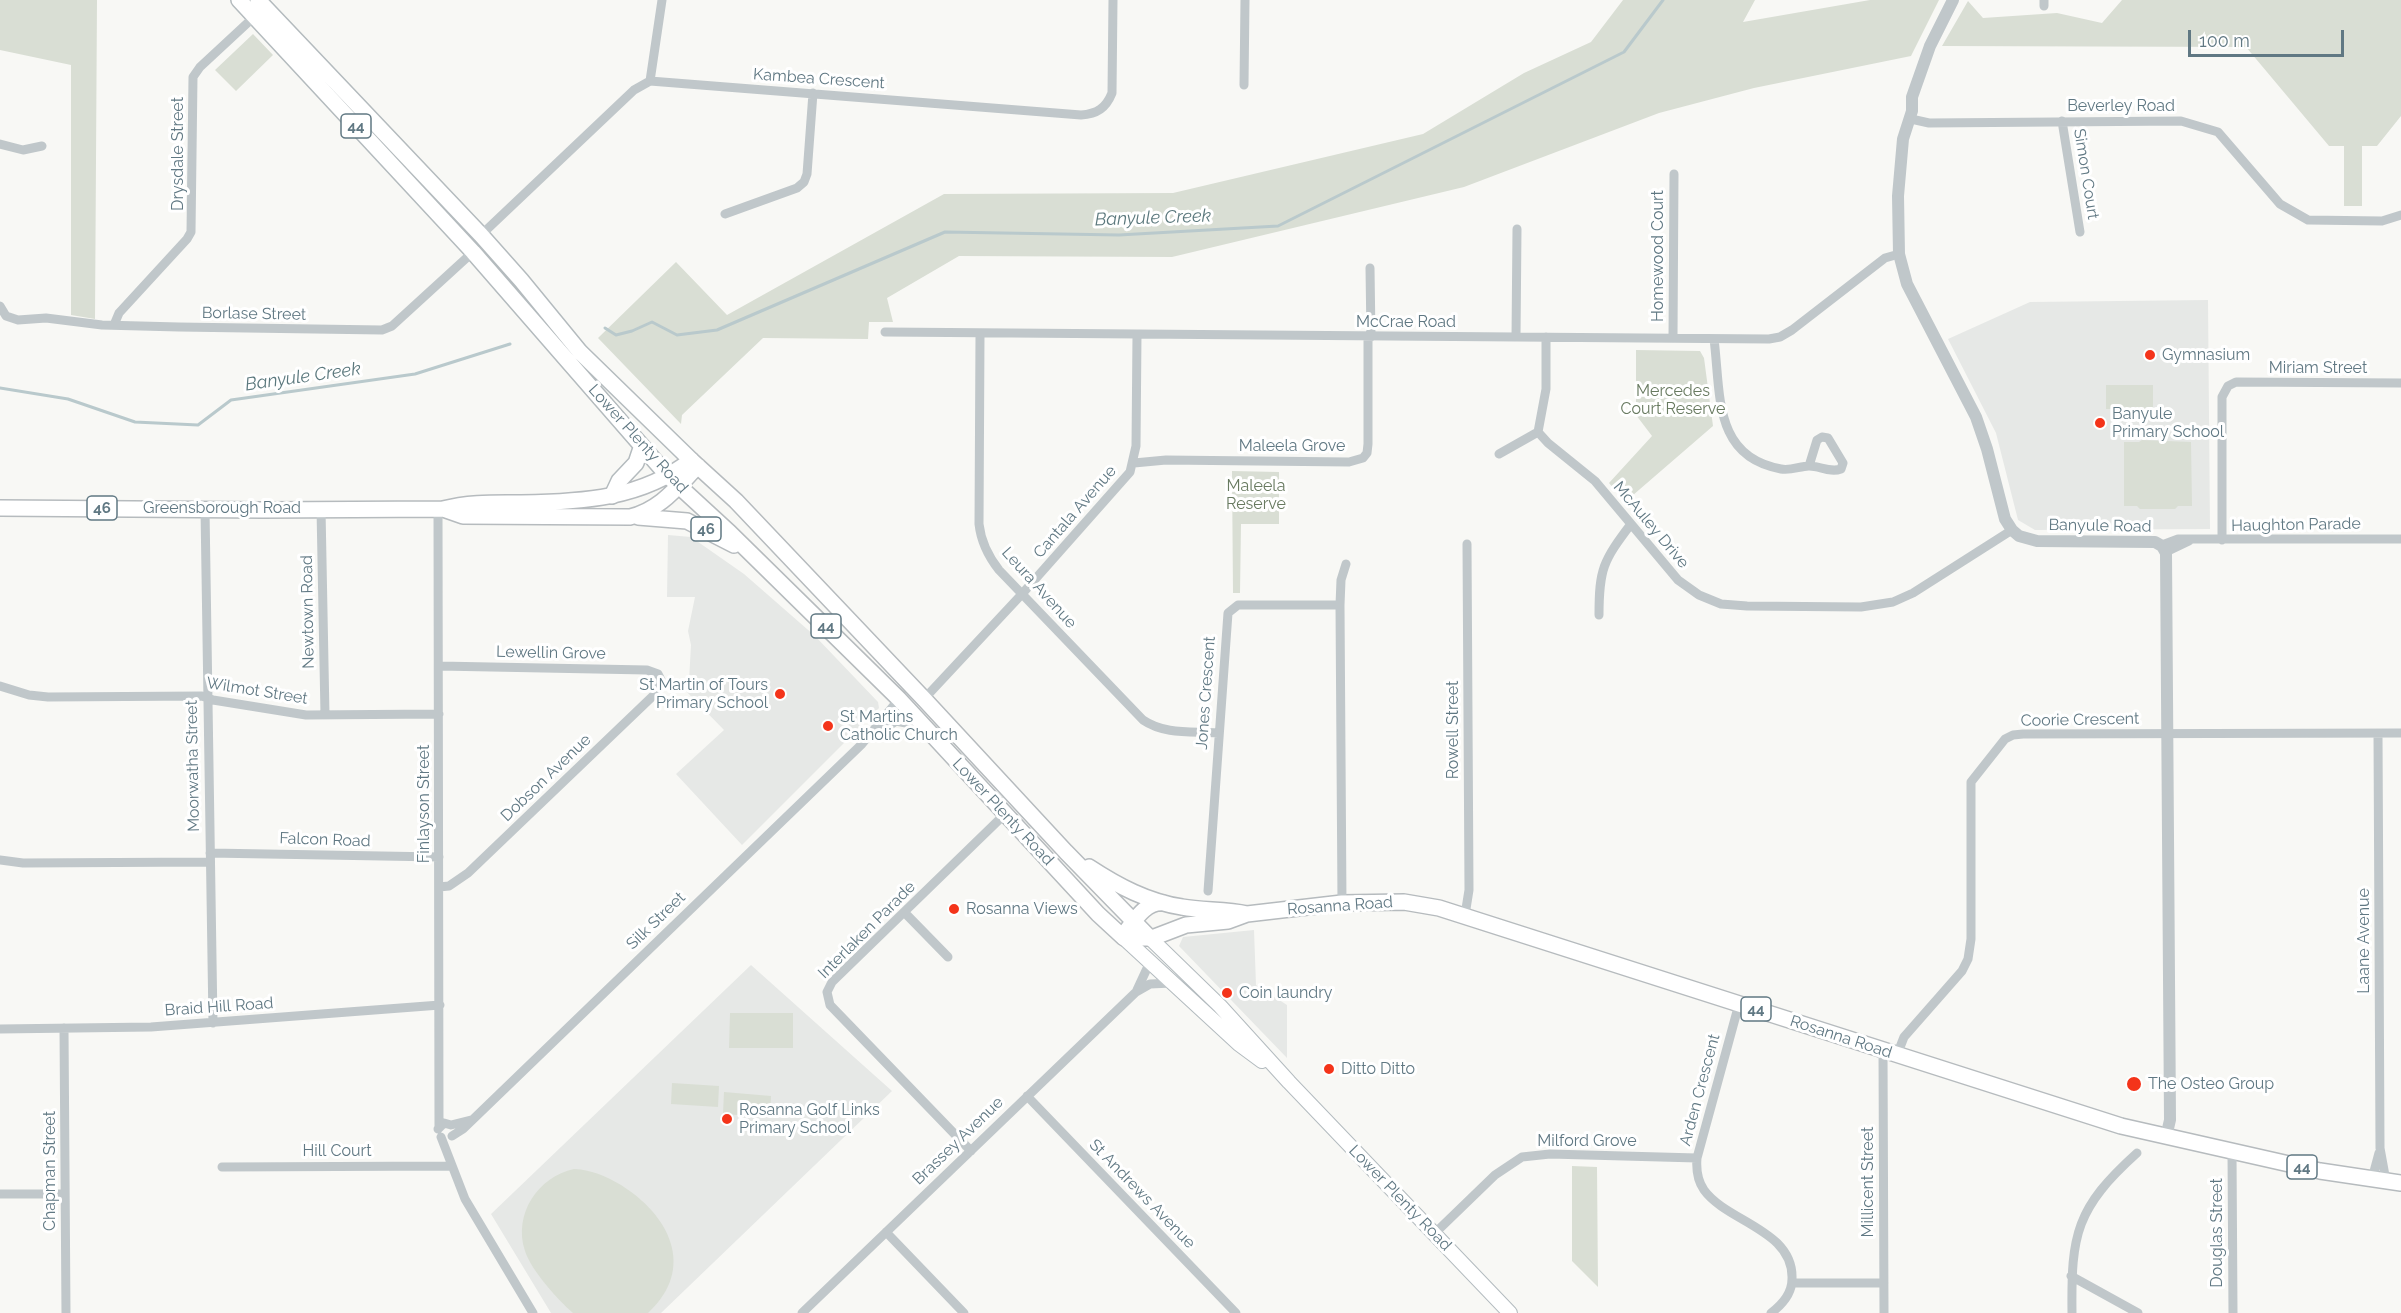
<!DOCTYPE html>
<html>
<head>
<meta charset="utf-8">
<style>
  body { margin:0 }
  #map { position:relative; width:2401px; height:1313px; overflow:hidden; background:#f8f8f5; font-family:Raleway,sans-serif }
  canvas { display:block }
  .scale { position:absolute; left:2188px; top:30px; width:156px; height:27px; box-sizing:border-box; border:3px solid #607883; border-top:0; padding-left:8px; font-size:18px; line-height:21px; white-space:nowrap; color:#607883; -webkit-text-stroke:4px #fff; paint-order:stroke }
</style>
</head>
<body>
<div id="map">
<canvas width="2401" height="1313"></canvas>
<div class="scale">100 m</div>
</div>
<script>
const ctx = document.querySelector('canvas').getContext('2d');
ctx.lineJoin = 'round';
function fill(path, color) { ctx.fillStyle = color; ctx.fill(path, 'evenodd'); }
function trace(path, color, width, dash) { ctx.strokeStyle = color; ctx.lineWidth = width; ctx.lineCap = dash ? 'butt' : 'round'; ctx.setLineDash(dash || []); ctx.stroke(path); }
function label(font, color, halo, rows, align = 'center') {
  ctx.font = font + ' Raleway,sans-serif'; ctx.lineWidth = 6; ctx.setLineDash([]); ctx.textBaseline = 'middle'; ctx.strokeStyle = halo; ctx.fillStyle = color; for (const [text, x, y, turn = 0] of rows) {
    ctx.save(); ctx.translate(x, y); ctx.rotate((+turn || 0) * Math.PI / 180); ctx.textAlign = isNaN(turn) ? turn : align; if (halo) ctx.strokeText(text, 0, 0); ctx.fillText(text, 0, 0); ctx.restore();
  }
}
const built = new Path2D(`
  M2208 300 2210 529 2035 530 2018 520 1996 433 1948 339 2030 302Z
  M668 535 691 537 744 574 815 636 878 702 879 708 742 845 676 774 724 730 681 686 689 681 691 645 688 631 695 597H667Z
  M1254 930 1256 985 1287 1005V1058L1179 946 1183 937Z
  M751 965 892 1091 661 1313H551L491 1214Z`);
const green = new Path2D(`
  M0 0H97L95 319 71 315V65L0 50Z
  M1623 0H1755L1743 22 1870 0H1939L1911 56 1754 88 1659 113 1464 187 1172 257 959 256 887 298 893 322H869L868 339 763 338 682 415 681 424 598 338 676 262 727 315 944 194 1173 193 1423 134 1524 73 1591 42Z
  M2122 0H2401V116L2377 146H2362V206H2344V146H2329L2246 47 1942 46 1968 1 1983 18 2057 13 2102 23Z
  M253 34 273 55 236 91 215 70Z
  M1636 350 1700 351 1704 358 1713 426 1625 502 1609 483 1652 436 1636 415Z
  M2106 385H2153V409H2106Z
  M2142 440 2191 442 2192 506H2178L2175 509H2140L2137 506H2124V442H2139Z
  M1232 471 1279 472V524H1241L1240 593H1233Z
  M730 1013H793V1048H729Z
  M672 1083 719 1086 718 1107 671 1104Z
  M724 1092 771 1096 770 1117 723 1114Z
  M1572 1166 1597 1167 1598 1287 1572 1261Z
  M574 1169C593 1170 605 1176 621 1185 669 1215 697 1268 648 1313H573C558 1300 531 1270 525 1251 513 1214 538 1177 574 1169Z`);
const stream = new Path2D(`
  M605 328 616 335 632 331 652 322 677 335 717 330 945 232 1119 235 1278 226 1624 52 1663 0
  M0 388 68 399 135 422 198 425 231 400 415 374 510 344`);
const minor = new Path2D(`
  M2044 6V0
  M650 81 662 0
  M1244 85 1245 0
  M1911 119 1929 123 2181 121 2218 132 2280 204 2308 220 2382 221 2401 215
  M2062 121 2080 232
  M0 144 23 150 42 146
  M725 214 797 188 804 182 807 174 813 93
  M481 235 634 90 650 81 1081 115C1097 114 1106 108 1112 93L1113 0
  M1370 268 1371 337
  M0 306 6 316 18 320 46 318 102 325 179 327 382 330 392 326 473 252
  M114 325 119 313 187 239 191 232 193 77 200 67 255 16
  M885 332 1769 339 1780 337 1792 330 1885 258 1899 254
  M980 334 979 524C981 542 988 556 999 570L1143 720C1165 735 1192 731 1218 733
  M1516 337 1517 229
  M1546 337V389L1538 432 1548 443 1595 481 1678 580 1699 595 1721 604 1747 606 1861 607 1893 602 1913 593 2012 530
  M1673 338 1674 174
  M1714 339C1721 394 1713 457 1781 469 1791 471 1800 466 1809 466 1820 466 1830 473 1841 469L1843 463 1828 438 1822 437 1817 440 1809 466
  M1499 454 1538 432
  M1134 463 1166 460 1349 462 1363 458 1367 453 1368 444V336
  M438 508 439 1127
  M205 509 213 1023
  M321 509 325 715
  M2222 540V397L2228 386 2236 382 2401 383
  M2162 545 2178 539H2401
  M2166 552 2189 541
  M1340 605 1341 580 1346 564
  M1599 615C1599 569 1603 561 1631 524
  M439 666 647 670 658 674 661 680 655 694 468 873 449 886 439 887
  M0 686 29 695 48 697 202 696 213 700 306 715 439 714
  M924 699 1022 594 1130 472 1136 446 1137 335
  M2378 734 2380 1148 2386 1181
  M874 736 896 721 921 726
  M210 853 439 857
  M0 860 23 863 210 862
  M1208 891 1228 613 1238 605H1340L1342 903
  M905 913 948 957
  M1465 915 1469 890 1467 544
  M1137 990 1150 962
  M1739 1004 1697 1158C1696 1170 1697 1180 1704 1190 1727 1222 1794 1230 1792 1279 1792 1293 1783 1304 1771 1313
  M64 1028 66 1313
  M0 1029 151 1027 440 1005
  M1883 1050 1884 1313
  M1897 1055 1904 1037 1962 971 1968 959 1971 939V782L2005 739 2013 735 2023 734 2401 733
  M1027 1096 1236 1313
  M438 1129 444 1123 451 1125 471 1120
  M452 1136 463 1129 862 744 899 699
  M441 1137 465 1199 533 1313
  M971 1151 830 1005 827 992 832 982 1005 814
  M2232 1152 2233 1313
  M222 1167 452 1166
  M2372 1179 2379 1153
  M0 1194H65
  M886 1232 964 1313
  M1434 1234 1495 1175 1522 1157 1550 1154 1697 1158
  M2071 1276 2138 1313
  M1792 1283H1884
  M802 1313 1136 992 1150 984 1172 983
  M2072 1313C2071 1234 2076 1208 2137 1153`);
const tertiary = new Path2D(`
  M1953 0 1930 46 1912 97V111L1903 139 1898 196 1899 254 1907 284 1976 417 1987 449 2005 519 2012 530 2019 536 2037 541 2155 542 2162 546 2166 553 2170 1120 2166 1137`);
const secondary = new Path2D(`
  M1124 938 1239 1044 1262 1061
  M1150 938 1220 1006 1289 1082 1510 1313`);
const primary = new Path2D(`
  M239 0 473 252 668 476
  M258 0 481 235 521 280 580 352 691 460
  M612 496 619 481 636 463 641 448`);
const trunk = new Path2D(`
  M668 476 730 533 899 699 1098 914 1124 938H1152L1186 925 1228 921 1247 914 1342 903 1404 902 1439 908 2121 1126 2320 1171 2401 1183
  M0 508 263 510 443 509C469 502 494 503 521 503 581 502 642 499 691 460L736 501 924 699 1066 852 1150 938
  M443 509 463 516 630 517C660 510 677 487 698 466
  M638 517 687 521 734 545
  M1089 867C1118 886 1148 902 1182 907 1204 911 1225 909 1247 914
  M1127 930C1136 918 1147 901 1164 903`);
const markers = [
  [2150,355,6,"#f4341a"],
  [2100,423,6,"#f4341a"],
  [780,694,6,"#f4341a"],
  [828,726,6,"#f4341a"],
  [954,909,6,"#f4341a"],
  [1227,993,6,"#f4341a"],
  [1329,1069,6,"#f4341a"],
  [2134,1084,8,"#f4341a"],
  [727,1119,6,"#f4341a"]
];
const shields = [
  [356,126,30],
  [102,508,30],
  [706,529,30],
  [826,626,30],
  [1756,1009,30],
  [2302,1167,30]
];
const shieldNames = [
  ["44",356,126],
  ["46",102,508],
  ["46",706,529],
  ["44",826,626],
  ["44",1756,1009],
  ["44",2302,1167]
];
const streetNames = [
  ["Kambea Crescent",819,79,4],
  ["Beverley Road",2121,106],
  ["Drysdale Street",178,154,-90],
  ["Simon Court",2086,174,81],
  ["Homewood Court",1658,256,-90],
  ["Borlase Street",254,314,1],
  ["McCrae Road",1406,322],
  ["Miriam Street",2318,368],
  ["Lower Plenty Road",638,439,48],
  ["Maleela Grove",1292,446],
  ["Greensborough Road",222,508],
  ["Cantala Avenue",1075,512,-49],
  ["McAuley Drive",1651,525,50],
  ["Haughton Parade",2296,525,-1],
  ["Banyule Road",2100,526,1],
  ["Leura Avenue",1039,588,48],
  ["Newtown Road",308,612,-91],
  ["Lewellin Grove",551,653,1],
  ["Wilmot Street",257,691,9],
  ["Jones Crescent",1206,693,-86],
  ["Coorie Crescent",2080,720,-1],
  ["Rowell Street",1453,730,-90],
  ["Moorwatha Street",193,766,-91],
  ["Dobson Avenue",546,778,-44],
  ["Finlayson Street",424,804,-90],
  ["Lower Plenty Road",1003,812,47],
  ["Falcon Road",325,840,2],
  ["Rosanna Road",1340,906,-4],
  ["Silk Street",656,921,-44],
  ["Interlaken Parade",867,930,-45],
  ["Laane Avenue",2364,941,-90],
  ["Braid Hill Road",219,1007,-4],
  ["Rosanna Road",1841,1037,18],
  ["Arden Crescent",1700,1090,-75],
  ["Brassey Avenue",958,1141,-44],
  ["Milford Grove",1587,1141],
  ["Hill Court",337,1151],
  ["Chapman Street",50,1171,-90],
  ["Millicent Street",1868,1182,-90],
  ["St Andrews Avenue",1142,1194,46],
  ["Lower Plenty Road",1400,1198,46],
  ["Douglas Street",2217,1233,-90]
];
const poiNames = [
  ["Gymnasium",2162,355],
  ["Banyule",2112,414],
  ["Primary School",2112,432],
  ["St Martin of Tours",768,685,"right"],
  ["Primary School",768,703,"right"],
  ["St Martins",840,717],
  ["Catholic Church",840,735],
  ["Rosanna Views",966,909],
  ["Coin laundry",1239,993],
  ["Ditto Ditto",1341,1069],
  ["The Osteo Group",2148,1084],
  ["Rosanna Golf Links",739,1110],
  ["Primary School",739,1128]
];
const parkNames = [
  ["Mercedes",1673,391],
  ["Court Reserve",1673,409],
  ["Maleela",1256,486],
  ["Reserve",1256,504]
];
const waterNames = [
  ["Banyule Creek",1153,218,-2],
  ["Banyule Creek",303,377,-8]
];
fill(built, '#e6e8e6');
fill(green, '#d9ded4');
trace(stream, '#b9c9cc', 3);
trace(secondary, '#b3bbbf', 16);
trace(primary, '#b4bbbe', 18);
trace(trunk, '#b6bbbe', 18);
trace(minor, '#c0c7ca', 9);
trace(tertiary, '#c0c7ca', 12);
trace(secondary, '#fff', 14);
trace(primary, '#fff', 15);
trace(trunk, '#fff', 15);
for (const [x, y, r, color] of markers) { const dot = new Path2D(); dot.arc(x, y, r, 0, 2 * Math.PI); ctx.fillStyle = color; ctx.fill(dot); trace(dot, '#fff', 2); }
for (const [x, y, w] of shields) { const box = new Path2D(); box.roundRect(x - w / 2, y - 12, w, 24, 4.5); ctx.fillStyle = '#fff'; ctx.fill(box); trace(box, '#607883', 1.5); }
label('bold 15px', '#607883', null, shieldNames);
label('16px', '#607883', '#fff', streetNames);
label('16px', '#607883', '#fff', poiNames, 'left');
label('16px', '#687a60', '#fff', parkNames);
label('italic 18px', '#5b787d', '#fff', waterNames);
</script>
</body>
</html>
